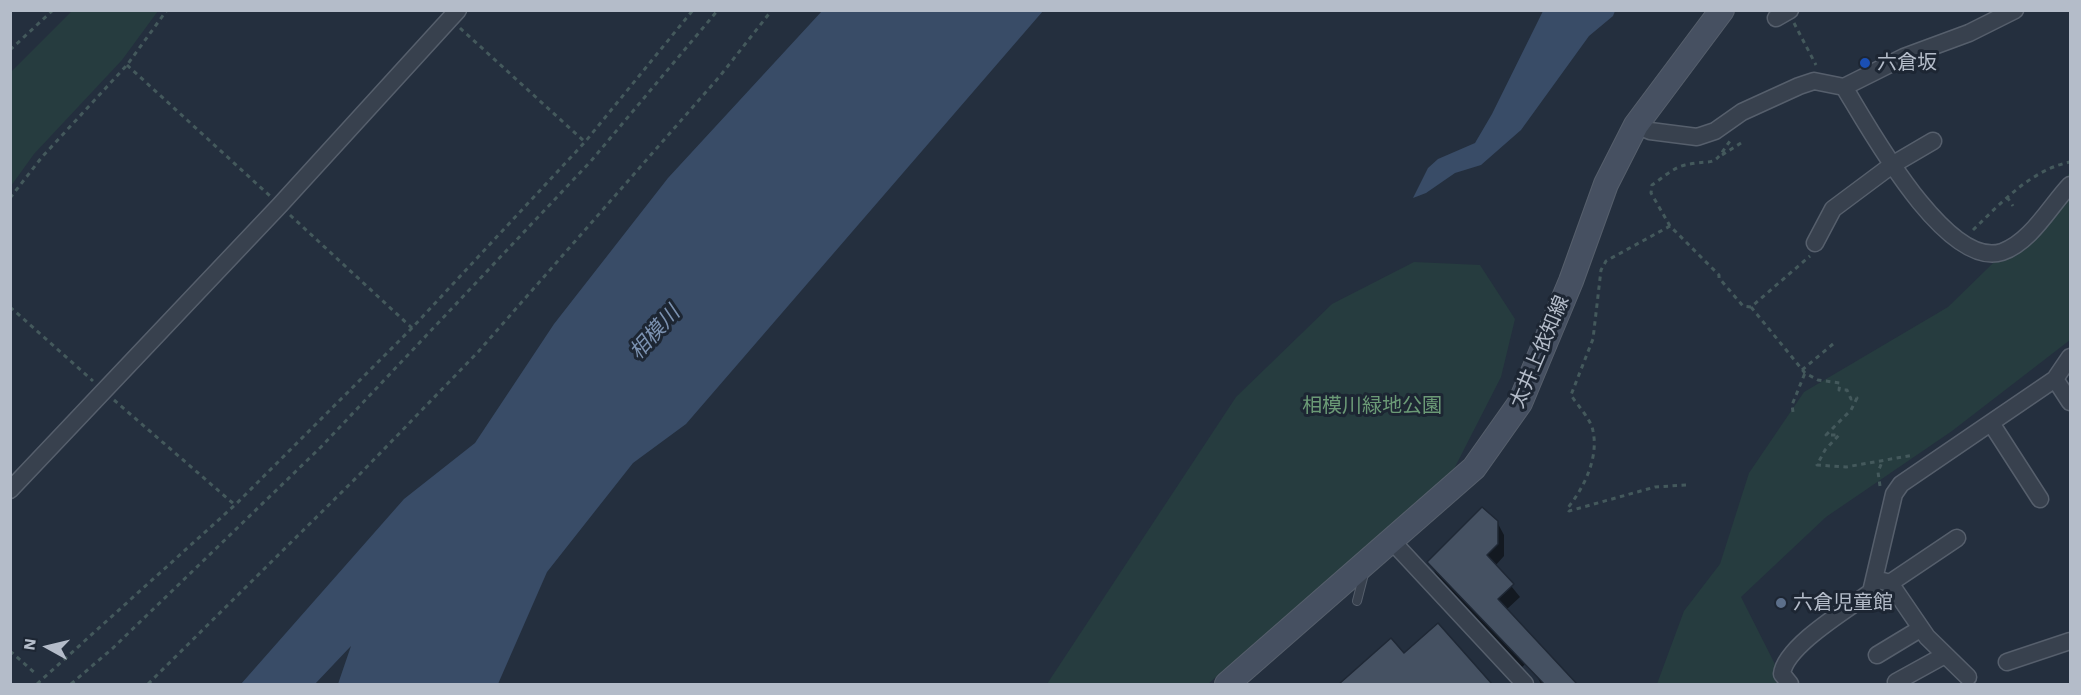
<!DOCTYPE html>
<html>
<head>
<meta charset="utf-8">
<style>
  body { margin:0 }
  #map { position:relative; width:2081px; height:695px; overflow:hidden; background:#242f3e; font-family:"Work Sans",sans-serif }
  canvas { display:block }
  .frame { position:absolute; inset:0; border:12px solid #b4bcc9; pointer-events:none }
  .north { position:absolute; left:18px; top:617px; width:60px; height:60px; -webkit-text-stroke:4px #1d2633; paint-order:stroke; rotate:278deg; font-size:16px; font-weight:700; line-height:24px; text-align:center; color:#b4bcc9 }
  .north::after { content:''; display:block; margin:auto; width:21px; height:27px; background:#b4bcc9; clip-path:polygon(50% 0,100% 100%,50% 72%,0 100%) }
</style>
</head>
<body>
<div id="map">
<canvas width="2081" height="695"></canvas>
<div class="frame"></div>
<div class="north">N</div>
</div>
<script>
const ctx = document.querySelector('canvas').getContext('2d');
ctx.lineJoin = 'round';
function fill(path, color) { ctx.fillStyle = color; ctx.fill(path, 'evenodd'); }
function trace(path, color, width, dash) { ctx.strokeStyle = color; ctx.lineWidth = width; ctx.lineCap = dash ? 'butt' : 'round'; ctx.setLineDash(dash || []); ctx.stroke(path); }
function label(font, color, halo, rows, align = 'center') {
  ctx.font = font + ' "Work Sans","Noto Sans JP",sans-serif'; ctx.lineWidth = 6; ctx.setLineDash([]); ctx.textBaseline = 'middle'; ctx.strokeStyle = halo; ctx.fillStyle = color; for (const [text, x, y, turn = 0] of rows) {
    ctx.save(); ctx.translate(x, y); ctx.rotate((+turn || 0) * Math.PI / 180); ctx.textAlign = isNaN(turn) ? turn : align; if (halo) ctx.strokeText(text, 0, 0); ctx.fillText(text, 0, 0); ctx.restore();
  }
}
const green = new Path2D(`
  M73 10 158 11 122 60 34 154 11 186V72Z
  M2070 172V340L1952 431 1826 517 1741 597 1785 684H1657L1684 611 1720 564 1749 473 1804 392 1948 307 2028 229Z
  M1414 262 1480 265 1515 319 1501 377 1454 469 1208 684H1047L1236 397 1332 304Z`);
const water = new Path2D(`
  M822 11H1043L686 424 633 463 547 572 498 684H338L351 646 315 684H241L404 499 475 443 554 324 668 178Z
  M1543 11H1615L1613 16 1589 36 1521 130 1481 165 1455 173 1426 193 1413 198 1428 168 1438 159 1475 143 1492 114Z`);
const shadow = new Path2D(`
  M1497 522 1504 535V556L1495 566 1520 597 1506 610 1575 684H1541L1529 661 1522 667 1436 574 1429 562Z
  M1390 640 1404 655 1487 681 1489 684H1341Z`);
const building = new Path2D(`
  M1482 507 1498 521V544L1487 555 1514 584 1498 599 1577 684H1544L1427 562Z
  M1438 623 1492 684H1339L1391 638 1404 653Z`);
const path = new Path2D(`
  M1794 23 1816 65
  M460 28 585 142
  M10 50 53 10
  M127 65 270 196
  M1722 155 1741 143
  M2007 197 2013 206
  M10 198 42 157 127 65 167 10
  M290 215 412 328
  M1670 226 1651 193 1652 185C1661 179 1674 167 1685 165 1719 158 1710 170 1732 138
  M1973 230C2002 202 2031 170 2070 162
  M10 307 93 381
  M1751 307 1805 373 1818 380 1840 383 1839 390H1847L1851 399 1857 398 1851 410 1826 435H1839L1825 450 1817 465 1846 467 1914 455
  M1802 370 1833 344
  M114 400 235 505
  M1793 412 1792 405 1805 373
  M1686 485 1655 487 1569 511 1567 509C1583 489 1599 459 1593 431 1591 419 1577 405 1571 395L1593 339 1601 270 1606 261 1670 226 1719 275V278L1743 306 1751 307 1810 256
  M1880 486 1878 472 1882 462
  M10 651 36 674
  M37 684 235 505 412 328 585 142 693 10
  M71 684 113 648 321 447 591 161 718 10
  M148 684 359 475 478 352 720 76 772 10`);
const service = new Path2D(`
  M1357 601 1365 570`);
const minor = new Path2D(`
  M1776 18 1790 10
  M1844 87C1868 126 1946 270 2002 252 2031 242 2050 206 2070 185
  M1636 125 1650 131 1697 137 1715 131 1742 112 1799 86 1814 81 1844 87 1904 57 1969 33 2015 10
  M1815 243 1833 209 1892 165 1933 141
  M2055 379 2070 402
  M1991 423 2040 499
  M10 490 280 205 458 10
  M1391 540 1525 684
  M1875 579 1890 583 1927 637 1968 677
  M1890 583 1957 538
  M1877 655 1920 629
  M2007 662 2070 641
  M1896 682 1945 655
  M1790 684 1782 674C1785 646 1848 609 1871 592L1894 494 1901 484 2055 379 2070 357`);
const secondary = new Path2D(`
  M1227 684 1474 468 1520 403 1571 281 1606 184 1636 125 1722 10`);
const markers = [
  [1865,63,6,"#1a4fb4"],
  [1781,603,6,"#5c6f8a"]
];
const poiNames = [
  ["六倉坂",1877,63],
  ["六倉児童館",1793,603]
];
const streetNames = [
  ["太井上依知線",1540,352,-67]
];
const parkNames = [
  ["相模川緑地公園",1372,406]
];
const waterNames = [
  ["相模川",655,333,-48]
];
fill(green, '#263c3f');
fill(water, '#394c67');
fill(shadow, '#0007');
fill(building, '#455162');
trace(building, '#1f2835', 1.5);
trace(service, '#565f6c', 10);
trace(minor, '#565f6c', 19);
trace(secondary, '#565f6c', 26);
trace(path, '#44595c', 3, [4.5, 4.5]);
trace(service, '#38414e', 8);
trace(minor, '#38414e', 16);
trace(secondary, '#465061', 24);
for (const [x, y, r, color] of markers) { const dot = new Path2D(); dot.arc(x, y, r, 0, 2 * Math.PI); ctx.fillStyle = color; ctx.fill(dot); trace(dot, '#1d2633', 2); }
label('20px', '#b4bcc9', '#1d2633', poiNames, 'left');
label('20px', '#b4bcc9', '#1d2633', streetNames);
label('20px', '#6b9a76', '#1d2633', parkNames);
label('italic 21px', '#7c92b1', '#1d2633', waterNames);
</script>
</body>
</html>
